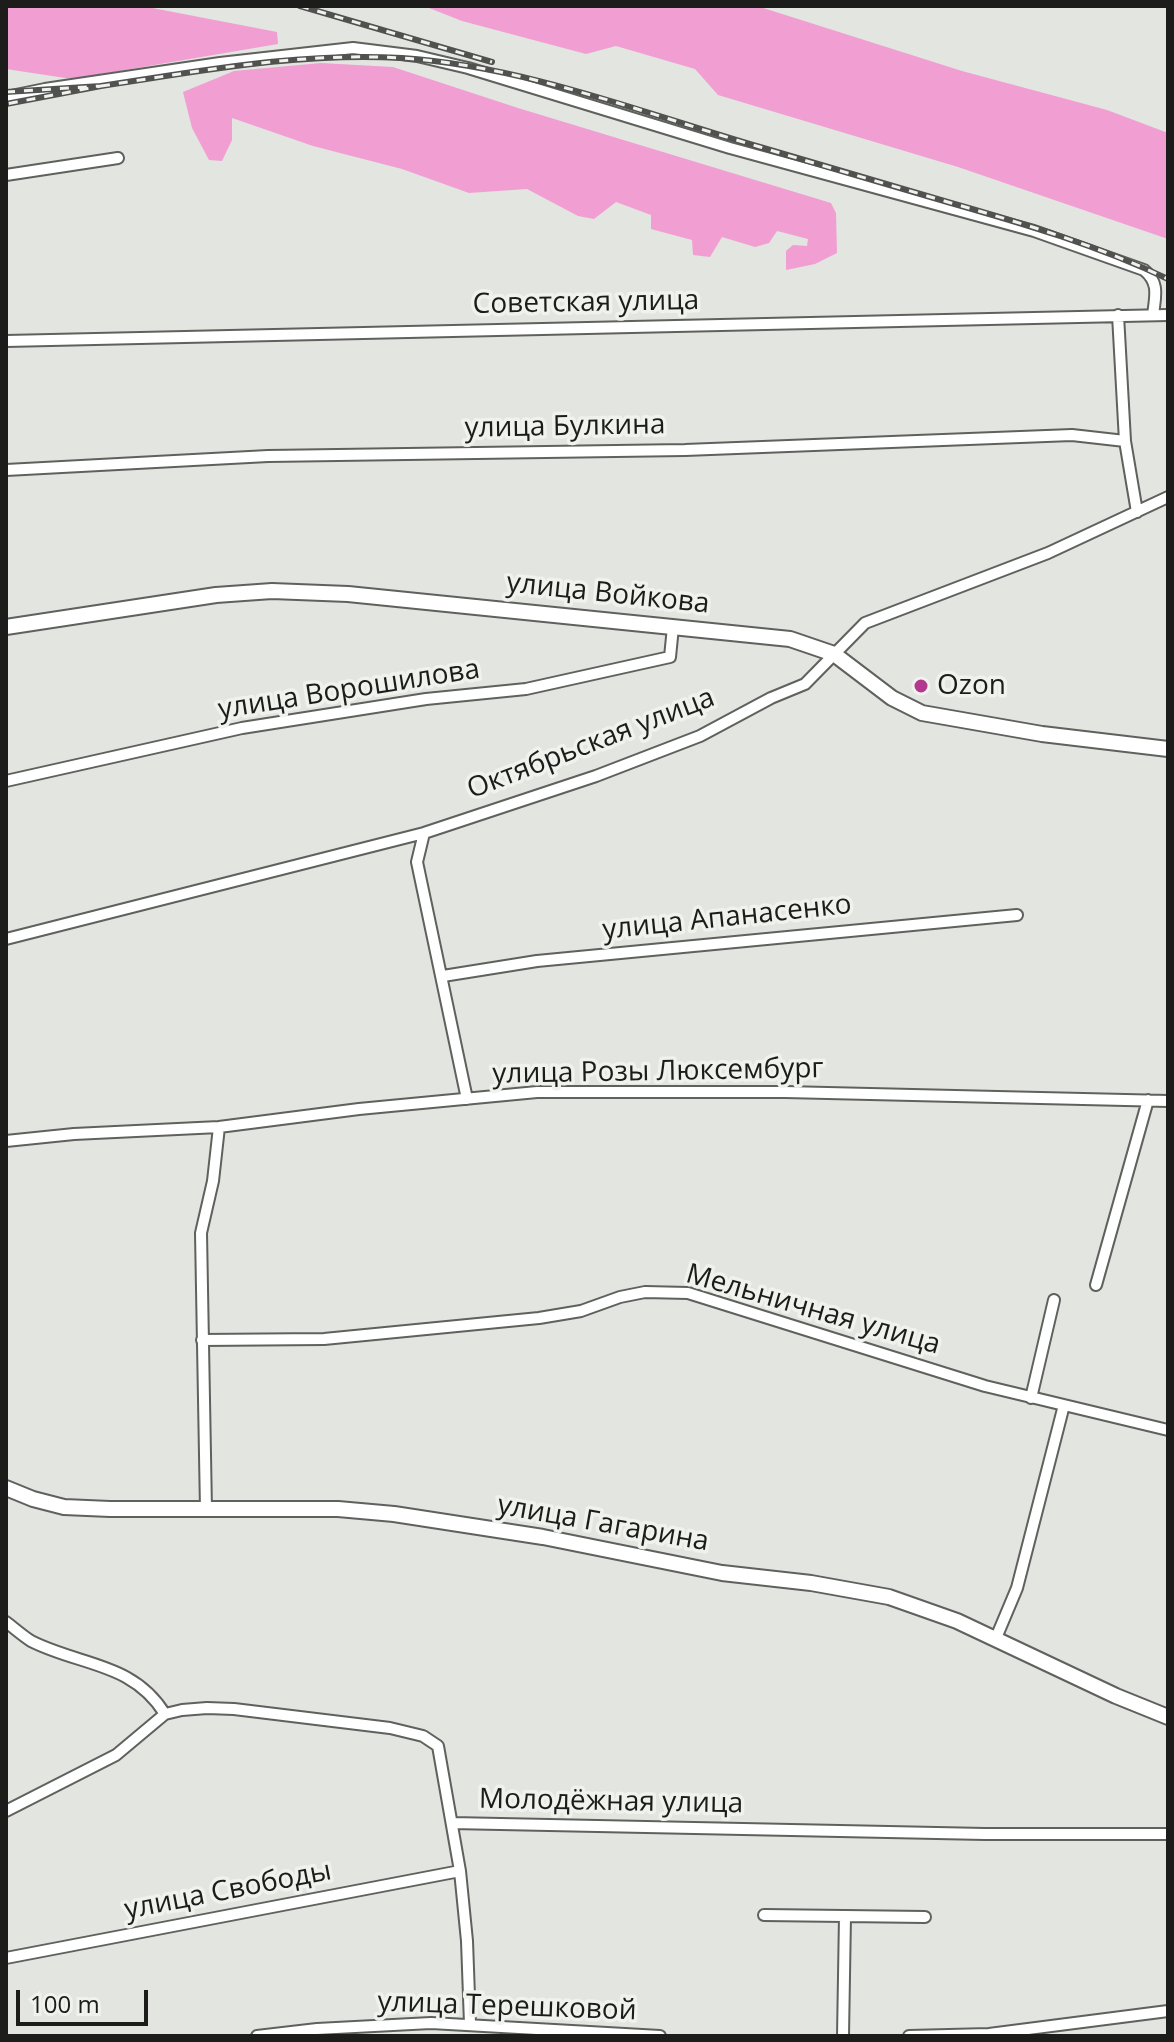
<!DOCTYPE html>
<html>
<head>
<meta charset="utf-8">
<style>
  body { margin:0 }
  #map { position:relative; width:1174px; height:2042px; overflow:hidden; background:#e2e5e0; font-family:"Open Sans",sans-serif }
  canvas { display:block }
  .frame { position:absolute; inset:0; border:8px solid #1c1d1b; pointer-events:none }
  .scale { position:absolute; left:16px; top:1990px; width:132px; height:36px; box-sizing:border-box; border:4px solid #1c1d1b; border-top:0; padding-left:10px; font-size:24px; line-height:28px; white-space:nowrap; color:#1c1d1b; -webkit-text-stroke:6px #eff2ed; paint-order:stroke }
</style>
</head>
<body>
<div id="map">
<canvas width="1174" height="2042"></canvas>
<div class="frame"></div>
<div class="scale">100 m</div>
</div>
<script>
const ctx = document.querySelector('canvas').getContext('2d');
ctx.lineJoin = 'round';
function fill(path, color) { ctx.fillStyle = color; ctx.fill(path, 'evenodd'); }
function trace(path, color, width, dash) { ctx.strokeStyle = color; ctx.lineWidth = width; ctx.lineCap = dash ? 'butt' : 'round'; ctx.setLineDash(dash || []); ctx.stroke(path); }
function label(font, color, halo, rows, align = 'center') {
  ctx.font = font + ' "Open Sans",sans-serif'; ctx.lineWidth = 7; ctx.setLineDash([]); ctx.textBaseline = 'middle'; ctx.strokeStyle = halo; ctx.fillStyle = color; for (const [text, x, y, turn = 0] of rows) {
    ctx.save(); ctx.translate(x, y); ctx.rotate((+turn || 0) * Math.PI / 180); ctx.textAlign = isNaN(turn) ? turn : align; if (halo) ctx.strokeText(text, 0, 0); ctx.fillText(text, 0, 0); ctx.restore();
  }
}
const green = new Path2D(`
  M6 6H142L277 32 278 44 72 79 6 69Z
  M424 6H757L962 71 1107 110 1168 133V239L958 167 718 95 695 69 616 46 586 54 462 21Z
  M321 63 393 67 518 108 831 203 836 213 837 253 815 264 786 270V251L793 245 807 246 808 239 777 231 769 243 755 247 722 237 710 257 693 255 692 240 651 229V215L616 202 594 219 578 216 527 189 469 193 402 169 313 146 232 118V140L222 161 209 160 192 128 183 92 234 71Z`);
const minor = new Path2D(`
  M6 97 45 89 220 63 353 48 417 56 468 68 730 148 1034 231 1144 270C1160 283 1155 297 1153 315
  M6 175 118 158
  M1118 315 1125 441 1137 512
  M6 341 1168 315
  M6 470 268 456 685 450 1072 435 1125 441
  M6 781 242 728 426 699 526 689 670 657 673 627
  M424 833 417 862 467 1099
  M6 939 424 833 596 776 700 736 771 698 805 684 865 623 1048 553 1168 497
  M443 976 537 961 1017 915
  M6 1141 74 1134 219 1127 359 1109 537 1092H785L1168 1101
  M1096 1285 1148 1100
  M202 1340 324 1339 539 1318 581 1311 620 1297 645 1292 688 1293 985 1386 1168 1430
  M1031 1398 1054 1300
  M206 1510 201 1233 213 1181 219 1127
  M6 1622C14 1628 23 1636 31 1641 80 1666 133 1662 165 1714
  M996 1638 1017 1588 1064 1405
  M6 1811 116 1755 165 1714 182 1710 207 1708 234 1709 390 1728 423 1736 438 1746 460 1871 467 1941 470 2024
  M452 1823 985 1834H1168
  M764 1915 925 1917
  M6 1958 460 1871
  M257 2036 317 2029 431 2023 660 2036
  M843 2036 845 1916
  M909 2036 989 2034 1168 2011`);
const secondary = new Path2D(`
  M6 627 216 595 272 591 348 594 790 639 834 654 892 698 922 713 1042 734 1168 749
  M6 1488 33 1499 64 1507 110 1509H338L394 1514 543 1537 722 1573 811 1583 889 1597 957 1621 1116 1696 1168 1717`);
const rail = new Path2D(`
  M300 6 492 62
  M101 86C201 71 300 52 402 58 524 66 643 113 760 147 823 166 887 184 951 203 1025 224 1099 246 1168 279
  M6 92 101 86 6 104`);
const markers = [
  [921,686,8,"#b2398d"]
];
const streetNames = [
  ["Советская улица",586,303,-1],
  ["улица Булкина",565,427,-1],
  ["улица Войкова",608,594,6],
  ["улица Ворошилова",349,690,-9],
  ["Октябрьская улица",591,744,-21],
  ["улица Апанасенко",727,918,-6],
  ["улица Розы Люксембург",658,1072,-1],
  ["Мельничная улица",813,1310,16],
  ["улица Гагарина",603,1524,10],
  ["Молодёжная улица",611,1802,1],
  ["улица Свободы",228,1891,-11],
  ["улица Терешковой",507,2007,2]
];
const poiNames = [
  ["Ozon",937,686]
];
fill(green, '#f19fd3');
trace(minor, '#5f615d', 14);
trace(secondary, '#5f615d', 18);
trace(minor, '#fff', 10);
trace(secondary, '#fff', 14);
trace(rail, '#51524f', 6);
trace(rail, '#eff2ed', 3, [9]);
for (const [x, y, r, color] of markers) { const dot = new Path2D(); dot.arc(x, y, r, 0, 2 * Math.PI); ctx.fillStyle = color; ctx.fill(dot); trace(dot, '#eff2ed', 3); }
label('28px', '#1c1d1b', '#eff2ed', streetNames);
label('28px', '#1c1d1b', '#eff2ed', poiNames, 'left');
</script>
</body>
</html>
